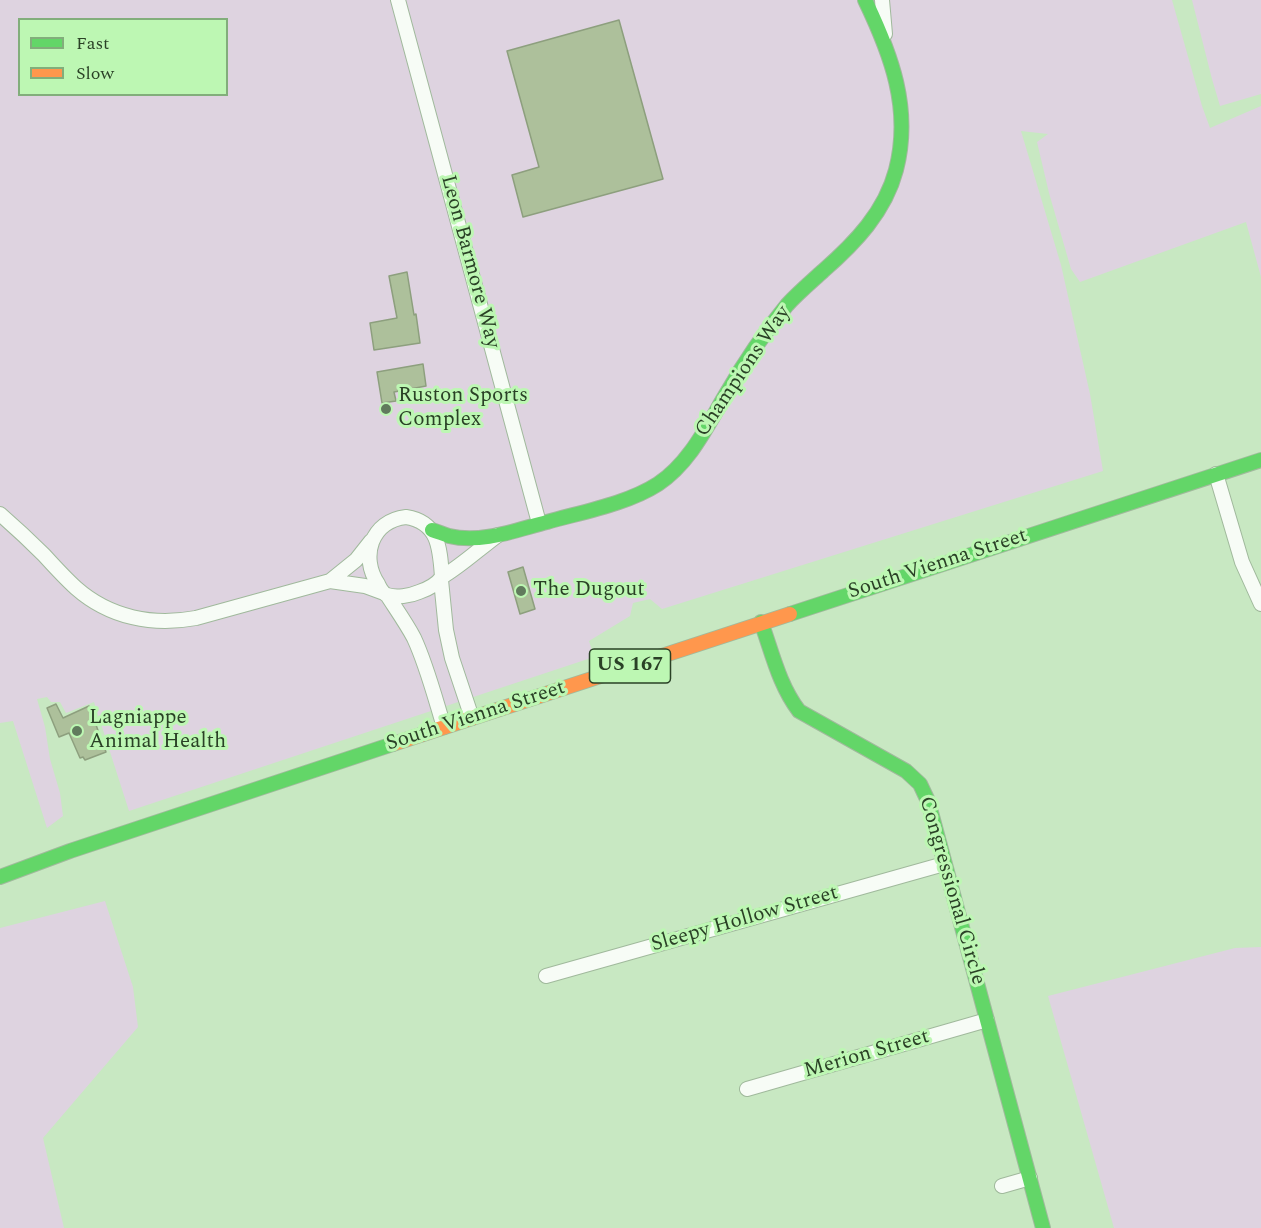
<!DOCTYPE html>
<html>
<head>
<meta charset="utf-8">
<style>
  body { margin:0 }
  #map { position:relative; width:1261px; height:1228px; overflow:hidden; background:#c8e8c2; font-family:Spectral,serif }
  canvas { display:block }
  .legend { position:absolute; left:18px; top:18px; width:210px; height:78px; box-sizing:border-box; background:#bdf7b3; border:2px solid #82ae7b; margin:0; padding:8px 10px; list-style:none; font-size:18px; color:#2a4126 }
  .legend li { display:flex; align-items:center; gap:12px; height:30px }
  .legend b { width:30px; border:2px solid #82ae7b }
</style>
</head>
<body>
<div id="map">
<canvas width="1261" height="1228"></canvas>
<ul class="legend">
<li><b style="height:8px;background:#63d668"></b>Fast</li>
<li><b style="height:8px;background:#ff974d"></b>Slow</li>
</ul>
</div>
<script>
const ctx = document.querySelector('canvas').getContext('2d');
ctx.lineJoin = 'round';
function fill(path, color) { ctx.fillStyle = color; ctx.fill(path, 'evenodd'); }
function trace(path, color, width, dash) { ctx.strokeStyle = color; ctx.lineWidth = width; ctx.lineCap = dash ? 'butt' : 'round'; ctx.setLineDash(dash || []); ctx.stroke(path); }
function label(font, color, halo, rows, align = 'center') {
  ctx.font = font + ' Spectral,serif'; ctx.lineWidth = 6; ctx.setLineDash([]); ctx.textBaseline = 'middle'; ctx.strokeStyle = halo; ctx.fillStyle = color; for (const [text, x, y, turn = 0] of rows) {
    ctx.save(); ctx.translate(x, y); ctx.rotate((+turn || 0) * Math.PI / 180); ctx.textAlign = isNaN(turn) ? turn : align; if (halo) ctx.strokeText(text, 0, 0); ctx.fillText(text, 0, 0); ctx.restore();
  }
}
const green = new Path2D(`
  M0 0H1172L1202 106 1210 128 1261 106V277L1246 222 1080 282 1071 269 1049 193 1037 142 1048 134 1021 131 1061 265 1090 394 1103 471 662 609 650 599 633 603 630 616 589 641 594 657 129 811 94 702 66 713 60 702H51L47 697 37 699 45 727 50 759 60 793 63 816 47 828 13 721 0 723ZM20 20H226V94H20Z
  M1192 0H1261V94L1220 106 1212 79Z
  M105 901 133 987 138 1027 43 1138 64 1228H0V928Z
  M1261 947V1228H1114L1048 996 1235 948Z`);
const building = new Path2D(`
  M619 20 663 179 523 217 512 175 539 167 507 51Z
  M407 272 414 315 416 314 420 343 374 350 370 323 397 318 389 276Z
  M423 364 426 386 394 392 396 401 382 403 377 372Z
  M523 567 535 609 520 614 508 572Z
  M56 704 63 718 89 706 106 752 85 760 83 757 80 758 69 733 59 737 47 708Z`);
const street = new Path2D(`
  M398 0 539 523
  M882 0 885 34
  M1216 474 1242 562 1261 604
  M0 514C15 527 30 541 44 555 54 566 65 578 76 588 110 618 153 626 196 618L330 581 365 586 384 593
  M406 517C439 522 440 549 442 577 437 584 428 589 419 592 410 596 396 598 387 595 382 593 380 588 378 584 360 557 371 521 406 517Z
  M442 577C462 565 479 549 498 535
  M441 580 446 630 452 658 472 718
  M330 581 356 560 371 541
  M387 595C396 609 406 623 414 638 427 666 435 698 444 727
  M546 976 944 864
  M747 1089 987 1020
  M1002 1186 1030 1178`);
const fast = new Path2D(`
  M432 530C438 532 443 534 449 536 481 544 516 530 547 522 582 512 627 504 658 484 691 462 708 424 728 391 745 361 765 332 787 305 798 293 811 282 823 271 855 243 885 212 896 170 912 109 891 54 865 0
  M790 614 1261 460
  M761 622C772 652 779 685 799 711L906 771 920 784 928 801 1043 1228
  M0 877 70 851 393 744`);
const slow = new Path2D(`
  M393 744 790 614`);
const markers = [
  [386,409,6,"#617b5d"],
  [521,591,6,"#617b5d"],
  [77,731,6,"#617b5d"]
];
const shields = [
  [630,666,81]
];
const shieldNames = [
  ["US 167",630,666]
];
const streetNames = [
  ["Leon Barmore Way",469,262,75],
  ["Champions Way",744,372,-56],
  ["South Vienna Street",938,565,-18],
  ["South Vienna Street",476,717,-18],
  ["Congressional Circle",951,891,74],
  ["Sleepy Hollow Street",745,920,-16],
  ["Merion Street",867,1055,-16]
];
const poiNames = [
  ["Ruston Sports",398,397],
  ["Complex",398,421],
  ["The Dugout",533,591],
  ["Lagniappe",89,719],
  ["Animal Health",89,743]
];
fill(green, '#ded3e0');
fill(building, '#adc09b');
trace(building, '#8d9f7e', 1.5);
trace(street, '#a0b99c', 16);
trace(fast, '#a0b99c', 16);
trace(slow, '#a0b99c', 16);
trace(street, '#f7fcf6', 14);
trace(fast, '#63d668', 14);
trace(slow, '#ff974d', 14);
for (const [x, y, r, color] of markers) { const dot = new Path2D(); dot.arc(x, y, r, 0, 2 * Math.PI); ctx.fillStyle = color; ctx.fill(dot); trace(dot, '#bdf7b3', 2); }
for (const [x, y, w] of shields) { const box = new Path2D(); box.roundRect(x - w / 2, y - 17, w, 34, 4.5); ctx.fillStyle = '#bdf7b3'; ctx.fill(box); trace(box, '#2a4126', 1.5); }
label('bold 20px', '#2a4126', null, shieldNames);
label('21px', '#2a4126', '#bdf7b3', streetNames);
label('21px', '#2a4126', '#bdf7b3', poiNames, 'left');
</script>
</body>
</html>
